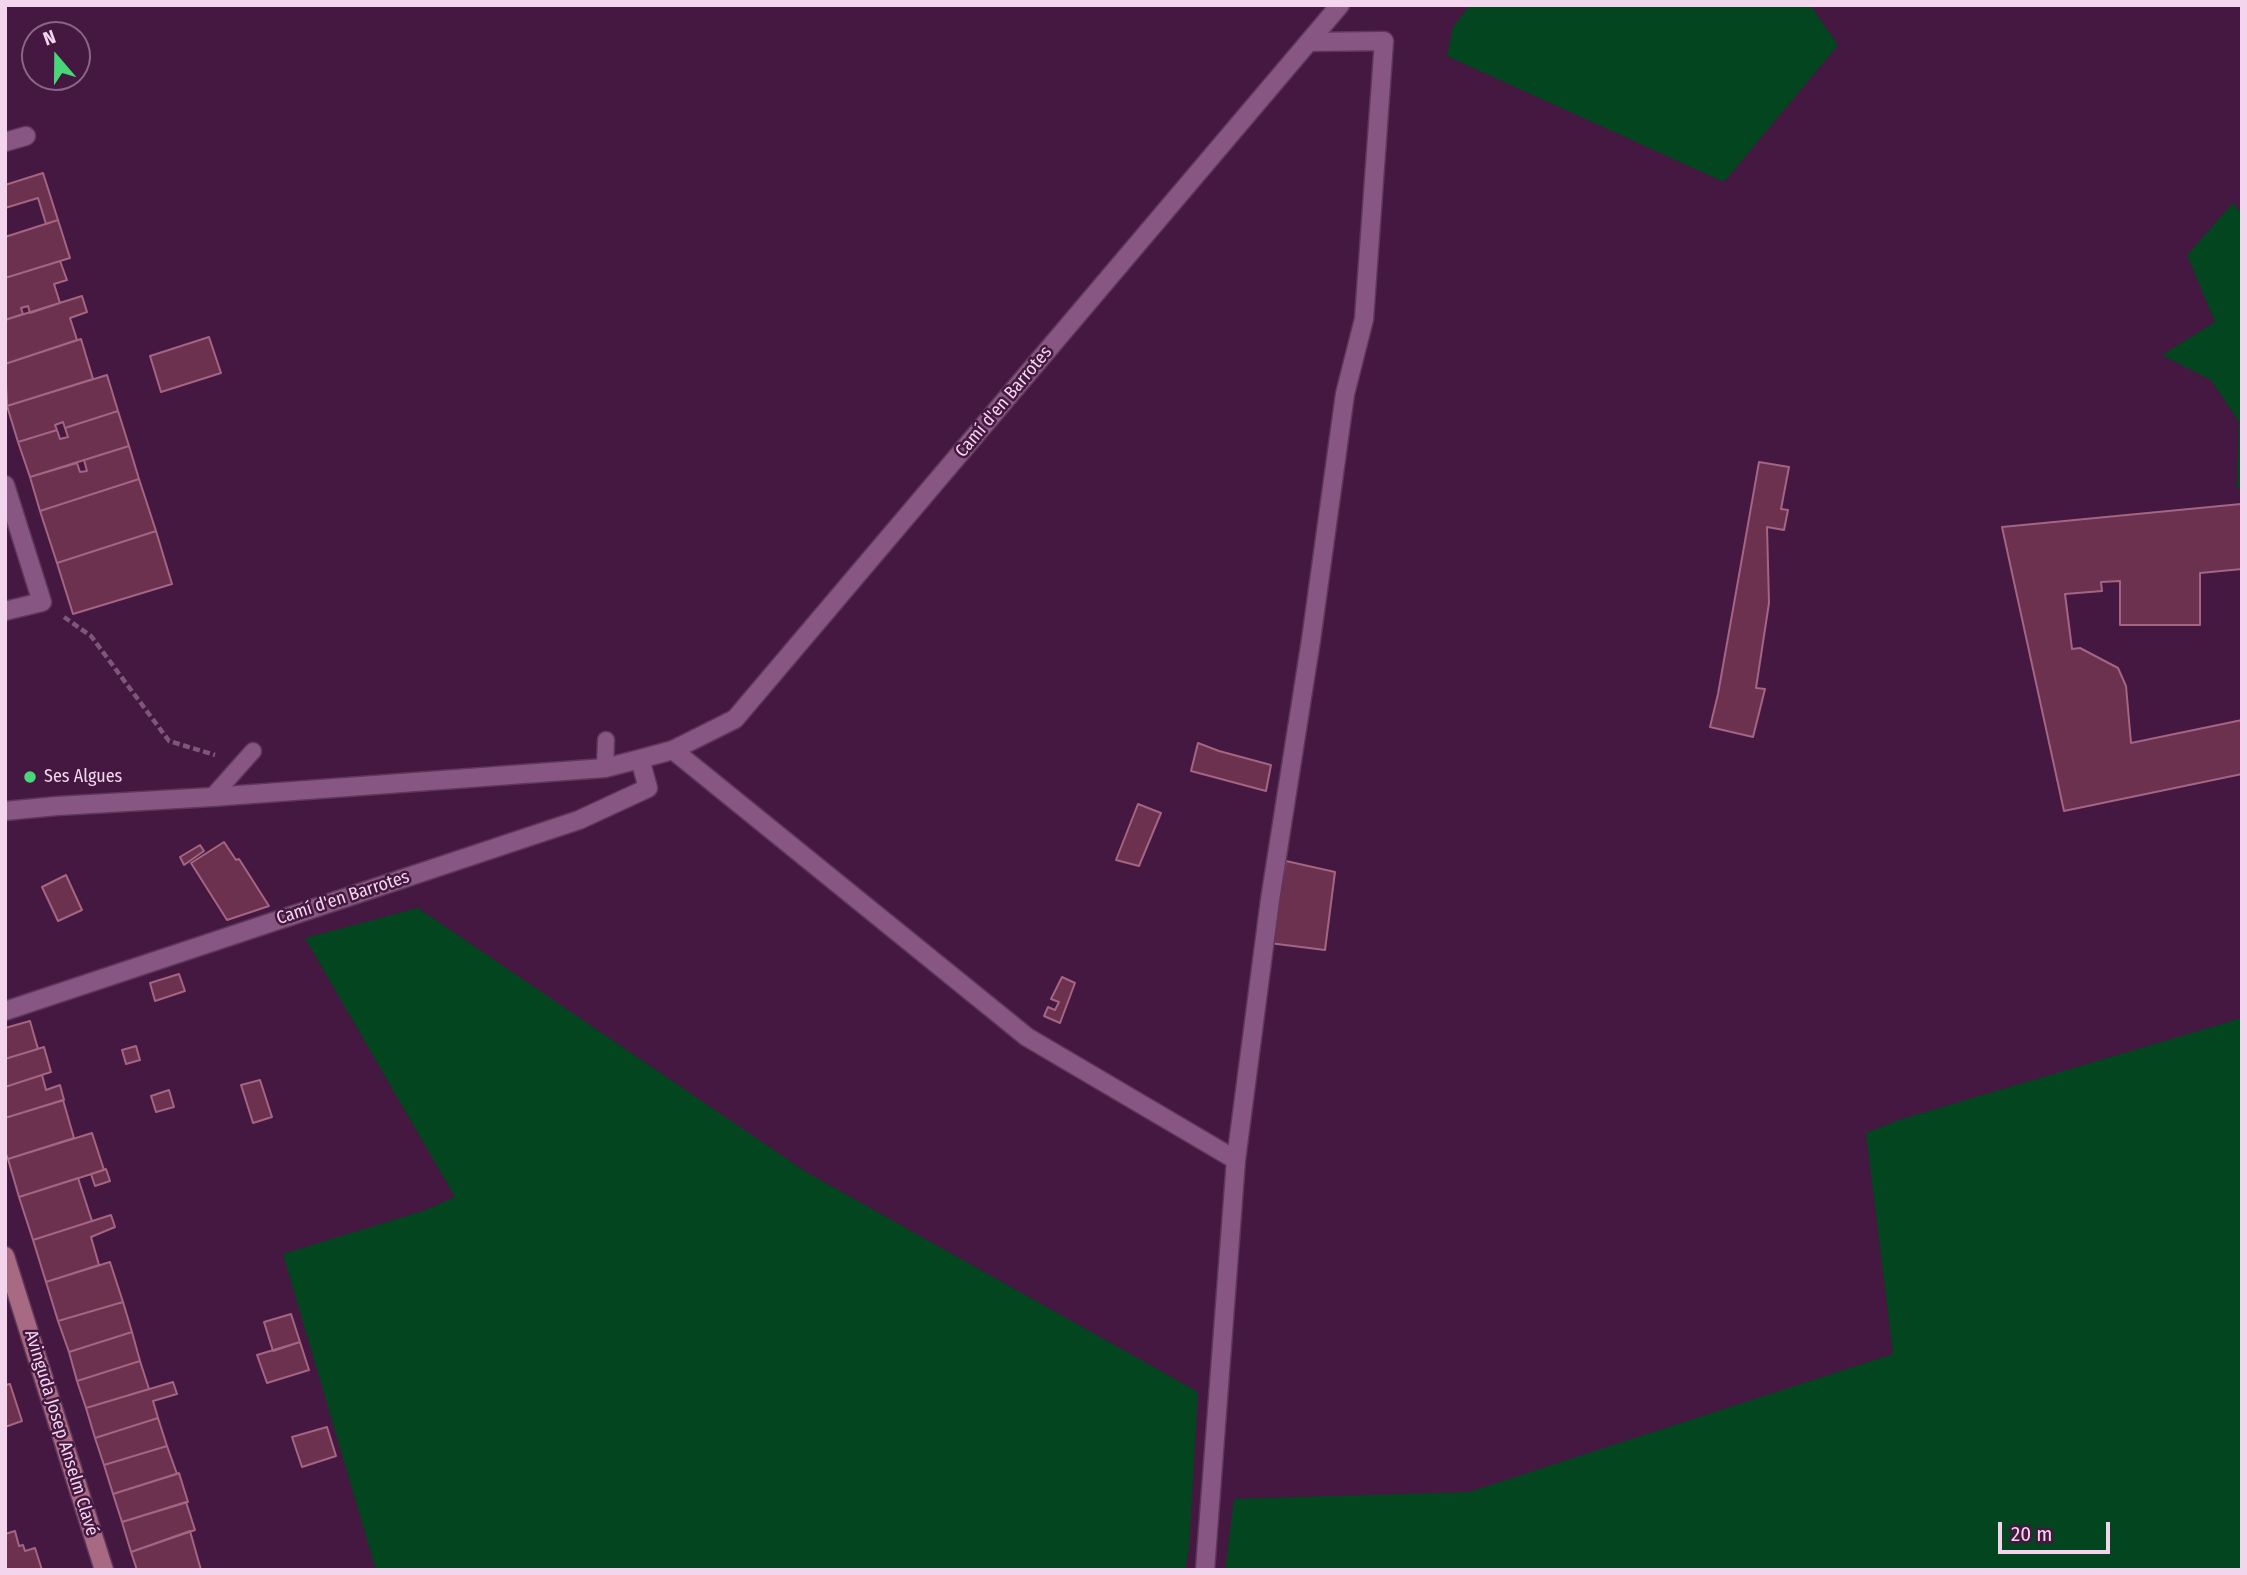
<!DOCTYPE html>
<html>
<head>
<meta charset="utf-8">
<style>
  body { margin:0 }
  #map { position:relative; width:2247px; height:1575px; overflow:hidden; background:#451841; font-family:"Fira Sans Condensed",sans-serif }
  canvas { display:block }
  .frame { position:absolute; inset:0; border:7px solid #f3d6ee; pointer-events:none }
  .north { position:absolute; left:21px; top:21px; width:70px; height:70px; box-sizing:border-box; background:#451841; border:2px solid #8b6486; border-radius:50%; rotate:340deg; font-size:19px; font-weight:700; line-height:28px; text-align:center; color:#f3d6ee }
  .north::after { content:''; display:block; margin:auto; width:24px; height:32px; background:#47d779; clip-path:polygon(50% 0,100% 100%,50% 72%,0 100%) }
  .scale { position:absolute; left:1998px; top:1522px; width:112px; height:32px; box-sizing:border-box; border:4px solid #f3d6ee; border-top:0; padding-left:9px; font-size:21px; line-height:24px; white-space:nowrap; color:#f3d6ee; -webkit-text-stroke:5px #451841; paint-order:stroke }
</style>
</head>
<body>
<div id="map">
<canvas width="2247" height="1575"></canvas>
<div class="frame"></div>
<div class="north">N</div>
<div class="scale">20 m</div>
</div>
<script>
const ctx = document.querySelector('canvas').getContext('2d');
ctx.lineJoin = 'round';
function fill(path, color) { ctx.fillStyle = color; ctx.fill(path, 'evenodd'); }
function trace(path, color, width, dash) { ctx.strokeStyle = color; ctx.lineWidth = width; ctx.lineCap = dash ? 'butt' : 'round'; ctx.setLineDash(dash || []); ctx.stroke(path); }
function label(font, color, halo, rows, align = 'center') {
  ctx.font = font + ' "Fira Sans Condensed",sans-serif'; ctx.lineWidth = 5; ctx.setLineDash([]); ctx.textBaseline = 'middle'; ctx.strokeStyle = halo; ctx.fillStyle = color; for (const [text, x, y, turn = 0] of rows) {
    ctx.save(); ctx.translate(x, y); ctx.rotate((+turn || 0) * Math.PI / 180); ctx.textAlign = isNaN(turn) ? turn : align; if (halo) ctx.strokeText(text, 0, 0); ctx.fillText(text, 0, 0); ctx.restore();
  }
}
const green = new Path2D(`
  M1470 5H1810L1838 45 1724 182 1447 56 1453 27Z
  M2233 203 2242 214V489L2237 488 2239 422 2211 380 2162 355 2215 322 2187 255Z
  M418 908 806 1172 1198 1392 1189 1548 1185 1570H376L283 1254 426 1210 455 1197 305 938Z
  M2242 1018 2241 1570H1225L1234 1499 1469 1492 1893 1354 1866 1133 1902 1119Z`);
const building = new Path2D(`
  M43 173 58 220 46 224 38 198 5 208V185Z
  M58 220 70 258 5 278V237Z
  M60 261 67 280 54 284 60 303 30 313 28 306 21 308 23 314 5 320V278Z
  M82 296 87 312 70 318 77 340 5 364V320Z
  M209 337 221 373 161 392 150 356Z
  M81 339 93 379 7 406 5 364Z
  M107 375 118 411 65 428 63 422 55 425 57 430 18 442 7 406Z
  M118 411 129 446 30 477 18 442 57 430 60 439 68 437 65 428Z
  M129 446 139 479 40 511 30 477 77 463 80 472 87 471 84 460Z
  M1759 462 1789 467 1781 509 1788 510 1784 530 1767 527 1769 603 1756 688 1765 689 1753 737 1710 727 1718 694Z
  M139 479 156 531 57 563 40 511Z
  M2241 504 2242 569 2200 573V625H2120V581L2101 582 2102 591 2065 594 2072 649 2080 648 2118 668 2126 686 2131 743 2242 720V774L2064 811 2002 527Z
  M156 531 172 584 73 614 57 563Z
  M1198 743 1219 751 1271 765 1266 791 1191 771Z
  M1138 804 1161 813 1139 866 1116 860Z
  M224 842 236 860 239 859 269 906 227 920 191 863Z
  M200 845 204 851 184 865 180 857Z
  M1286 861 1335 872 1325 950 1269 943Z
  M66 875 82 910 58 921 42 887Z
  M179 974 185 991 155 1001 150 983Z
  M1062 977 1075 983 1060 1023 1044 1016 1048 1007 1055 1010 1059 1002 1051 999Z
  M30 1021 38 1049 5 1059V1028Z
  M136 1046 140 1060 126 1064 122 1050Z
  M44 1047 51 1072 5 1087V1059Z
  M42 1075 46 1090 60 1085 64 1100 5 1118V1087Z
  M260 1080 272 1117 253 1123 241 1085Z
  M169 1090 174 1107 156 1112 151 1096Z
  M63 1100 74 1138 8 1159 5 1152V1118Z
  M92 1133 104 1170 19 1197 8 1159Z
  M106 1169 110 1181 95 1186 91 1174Z
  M78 1178 92 1221 33 1240 19 1197Z
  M111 1215 115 1227 91 1237 99 1265 46 1282 33 1240Z
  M110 1262 123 1302 58 1321 46 1282Z
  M123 1302 132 1332 69 1352 58 1321Z
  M291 1314 300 1342 273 1351 264 1322Z
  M132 1332 140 1361 77 1381 69 1352Z
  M300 1342 309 1370 267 1383 257 1355Z
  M140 1361 149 1389 86 1408 77 1381Z
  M173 1382 177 1394 153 1401 158 1418 95 1438 86 1408Z
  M10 1384 22 1421 5 1427V1385Z
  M158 1418 167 1446 104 1465 95 1438Z
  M327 1427 336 1456 302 1467 292 1437Z
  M167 1446 177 1474 113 1494 104 1465Z
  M179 1473 188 1502 122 1522 113 1494Z
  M186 1502 195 1530 131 1552 122 1522Z
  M15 1531 19 1546 23 1545 25 1551 35 1548 42 1570H5V1534Z
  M190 1531 201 1570H137L131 1552Z`);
const path = new Path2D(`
  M64 617 91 636 169 741 215 755`);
const service = new Path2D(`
  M605 768 606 740
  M212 797 253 751`);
const minor = new Path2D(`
  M5 142 26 136
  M5 485 42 602 5 611
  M673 750 1027 1037 1236 1160 1270 900 1311 640 1345 394 1364 319 1384 41 1309 42
  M5 811 57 806 212 797 605 768 640 759
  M5 1011 579 820 648 788 640 759 673 750 735 719 1340 5
  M1205 1570 1236 1160`);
const secondary = new Path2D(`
  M5 1256 104 1570`);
const markers = [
  [30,777,7,"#47d779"]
];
const streetNames = [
  ["Camí d'en Barrotes",1004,402,-50],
  ["Camí d'en Barrotes",343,898,-18],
  ["Avinguda Josep Anselm Clavé",61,1433,73]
];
const poiNames = [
  ["Ses Algues",44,777]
];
fill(green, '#03451e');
fill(building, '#6b314e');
trace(building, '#a46582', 2);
trace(service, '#5e385b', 19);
trace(minor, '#5e385b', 21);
trace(secondary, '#5e385b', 21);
trace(path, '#7d5679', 4.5, [7, 3.5]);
trace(service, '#875682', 16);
trace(minor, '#875682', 18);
trace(secondary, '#a86a83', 18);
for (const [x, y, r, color] of markers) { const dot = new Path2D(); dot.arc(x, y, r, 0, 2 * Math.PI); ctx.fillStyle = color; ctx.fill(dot); trace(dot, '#451841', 2.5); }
label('18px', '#f3d6ee', '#451841', streetNames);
label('18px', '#f3d6ee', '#451841', poiNames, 'left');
</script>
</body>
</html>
